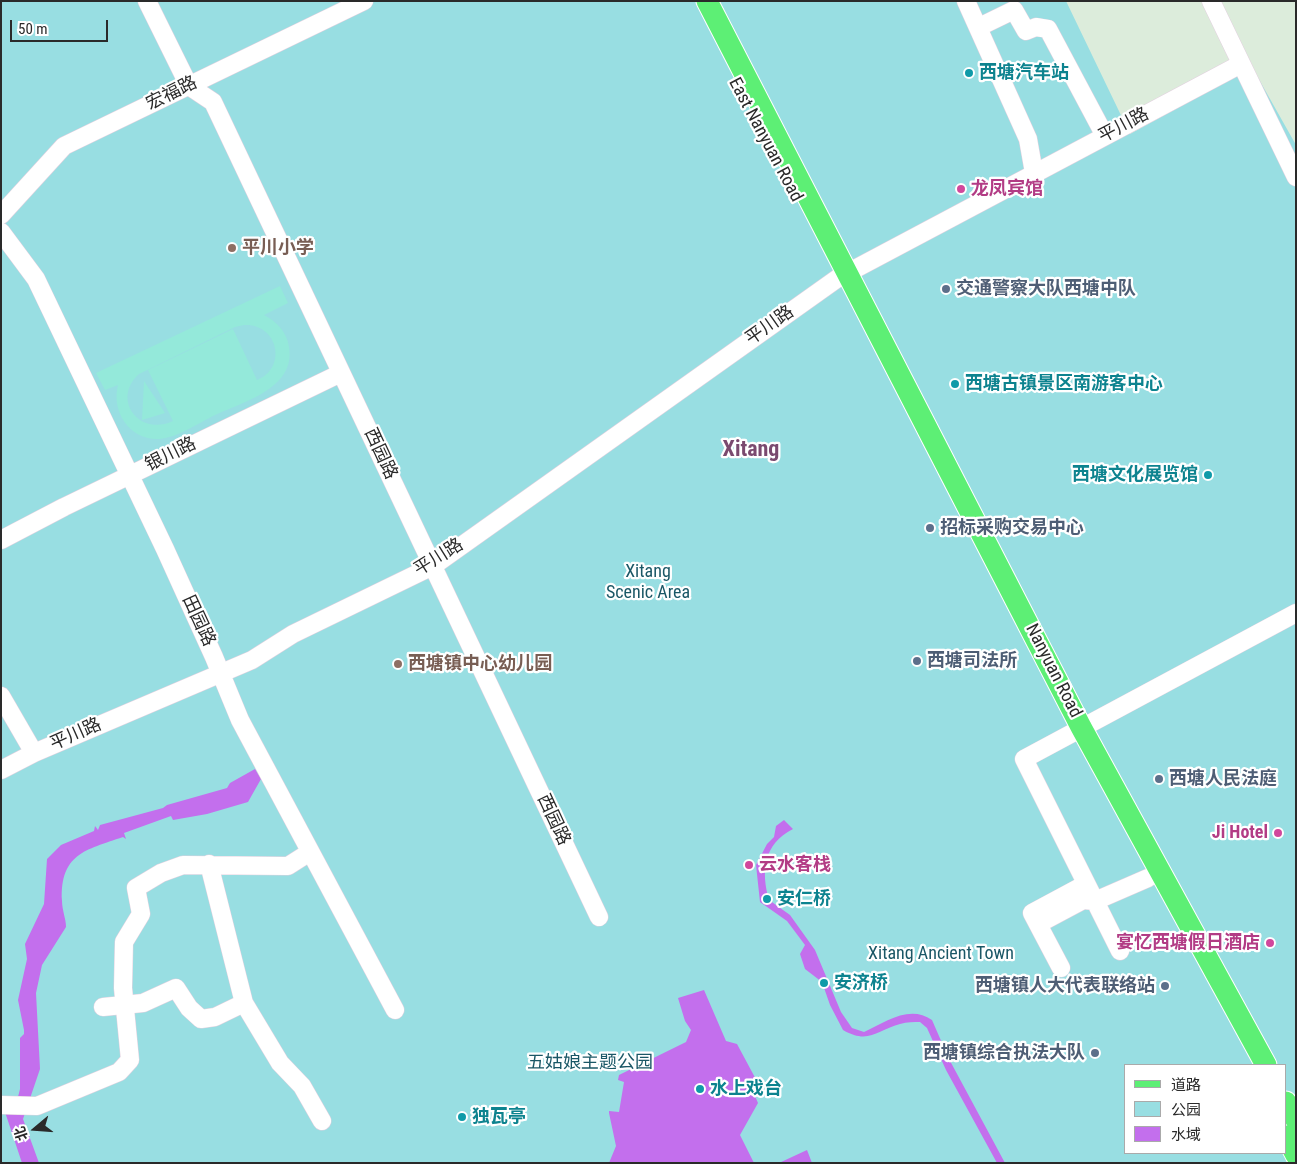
<!DOCTYPE html>
<html>
<head>
<meta charset="utf-8">
<style>
  body { margin:0 }
  #map { position:relative; width:1297px; height:1164px; overflow:hidden; background:#dcecdb; font-family:"Roboto Condensed","Noto Sans SC",sans-serif }
  canvas { display:block }
  .frame { position:absolute; inset:0; border:2px solid #2a2a2a; pointer-events:none }
  .legend { position:absolute; left:1124px; top:1064px; width:162px; height:90px; box-sizing:border-box; background:#fff; border:1px solid #aaa; margin:0; padding:6px 9px; list-style:none; font-size:15px; color:#2a2a2a }
  .legend li { display:flex; align-items:center; gap:10px; height:25px }
  .legend b { width:25px; border:1px solid #aaa }
  .north { position:absolute; left:10px; top:1104px; width:50px; height:50px; -webkit-text-stroke:4px #fff; paint-order:stroke; rotate:252deg; font-size:14px; font-weight:700; line-height:20px; text-align:center; color:#2a2a2a }
  .north::after { content:''; display:block; margin:auto; width:18px; height:22px; background:#2a2a2a; clip-path:polygon(50% 0,100% 100%,50% 72%,0 100%) }
  .scale { position:absolute; left:10px; top:20px; width:98px; height:22px; box-sizing:border-box; border:2px solid #2a2a2a; border-top:0; padding-left:6px; font-size:15px; line-height:18px; white-space:nowrap; color:#2a2a2a; -webkit-text-stroke:4px #fff; paint-order:stroke }
</style>
</head>
<body>
<div id="map">
<canvas width="1297" height="1164"></canvas>
<div class="frame"></div>
<ul class="legend">
<li><b style="height:6px;background:#5def75"></b>道路</li>
<li><b style="height:14px;background:#98dee2"></b>公园</li>
<li><b style="height:14px;background:#c36fed"></b>水域</li>
</ul>
<div class="north">北</div>
<div class="scale">50 m</div>
</div>
<script>
const ctx = document.querySelector('canvas').getContext('2d');
ctx.lineJoin = 'round';
function fill(path, color) { ctx.fillStyle = color; ctx.fill(path, 'evenodd'); }
function trace(path, color, width, dash) { ctx.strokeStyle = color; ctx.lineWidth = width; ctx.lineCap = dash ? 'butt' : 'round'; ctx.setLineDash(dash || []); ctx.stroke(path); }
function label(font, color, halo, rows, align = 'center') {
  ctx.font = font + ' "Roboto Condensed","Noto Sans SC",sans-serif'; ctx.lineWidth = 4.5; ctx.setLineDash([]); ctx.textBaseline = 'middle'; ctx.strokeStyle = halo; ctx.fillStyle = color; for (const [text, x, y, turn = 0] of rows) {
    ctx.save(); ctx.translate(x, y); ctx.rotate((+turn || 0) * Math.PI / 180); ctx.textAlign = isNaN(turn) ? turn : align; if (halo) ctx.strokeText(text, 0, 0); ctx.fillText(text, 0, 0); ctx.restore();
  }
}
const green = new Path2D(`
  M1 1H1066L1130 134 1252 67 1296 145V1147L1285 1157 1287 1163H1ZM1126 1065H1286V1153H1126Z`);
const pitch = new Path2D(`
  M280 286 288 303 264 315C277 322 287 332 289 347 296 389 242 402 213 416 197 424 178 437 160 439 130 441 111 412 118 385L105 390 96 373ZM244 325C278 323 288 368 257 380L233 329 148 370 173 421C139 437 111 399 139 374L235 327Z
  M144 381 165 413 142 420Z`);
const water = new Path2D(`
  M255 769 261 779 248 802 207 814 173 820 171 816 124 833 126 839 123 837C85 850 60 854 62 901 62 910 66 919 66 927L42 965 36 993 40 1069 23 1119 39 1163H22L5 1112 17 1101 20 1089V1038L24 1034V1030L18 1000 27 959 25 944 44 904 47 859 61 845 94 831 95 826 98 830 100 825 163 808 167 805 227 788 230 783Z
  M784 820 793 829C763 844 761 872 769 900L790 915 815 950 841 1012 852 1028 864 1032C885 1022 910 1004 932 1020L949 1059 1005 1163H997L946 1070 927 1028 920 1022C914 1022 907 1022 900 1024 877 1030 869 1045 843 1030L830 1005 822 982 805 969 800 954 805 945 787 921 760 902 756 865 767 844 774 837 776 826Z
  M704 990 726 1041 737 1044 759 1085 755 1096 758 1103 740 1135 754 1163H609L616 1146 609 1113V1111L619 1112 624 1082 618 1080 619 1075 686 1042 691 1030 685 1021 678 998Z
  M807 1150 812 1163H779Z`);
const minor = new Path2D(`
  M147 1 189 86 213 102 599 917
  M966 1 1028 139 1034 173
  M1211 1 1296 177
  M979 27 1014 10 1026 31 1036 27 1048 29 1105 136
  M1 215 64 146 364 1
  M1 232 36 279 165 549 214 657 240 720 395 1010
  M1 540 64 507 341 373
  M1 696 34 753
  M1 770 34 753 252 660 293 634 433 566 838 278 1241 64
  M209 864 244 1003 280 1063 302 1086 322 1121
  M1038 924 1083 900 1095 901 1148 878
  M1120 951 1024 759 1296 613
  M1061 968 1032 913 1086 884
  M103 1007 143 1003 176 988 189 1008 201 1019 215 1017 244 1003
  M1 1105 37 1106 119 1072 130 1060 123 988 124 942 141 914 136 888 161 873 183 865 288 866 310 852`);
const major = new Path2D(`
  M707 1 1081 727 1266 1065
  M1286 1102 1296 1120
  M1286 1136 1296 1155`);
const markers = [
  [969,73,5,"#0f9aa8"],
  [961,189,5,"#d1479c"],
  [232,248,5,"#8d6e63"],
  [946,289,5,"#5c6f8a"],
  [955,384,5,"#0f9aa8"],
  [1208,475,5,"#0f9aa8"],
  [930,528,5,"#5c6f8a"],
  [917,661,5,"#5c6f8a"],
  [398,664,5,"#8d6e63"],
  [1159,779,5,"#5c6f8a"],
  [1278,833,5,"#d1479c"],
  [749,865,5,"#d1479c"],
  [767,899,5,"#0f9aa8"],
  [1270,943,5,"#d1479c"],
  [824,983,5,"#0f9aa8"],
  [1165,986,5,"#5c6f8a"],
  [1095,1053,5,"#5c6f8a"],
  [700,1089,5,"#0f9aa8"],
  [462,1117,5,"#0f9aa8"]
];
const cultureNames = [
  ["西塘汽车站",979,73],
  ["西塘古镇景区南游客中心",965,384],
  ["西塘文化展览馆",1198,475,"right"],
  ["安仁桥",777,899],
  ["安济桥",834,983],
  ["水上戏台",710,1089],
  ["独瓦亭",472,1117]
];
const streetNames = [
  ["宏福路",172,94,-26],
  ["平川路",1124,126,-28],
  ["East Nanyuan Road",765,140,62],
  ["平川路",770,326,-35],
  ["西园路",380,454,65],
  ["银川路",171,455,-26],
  ["平川路",439,558,-32],
  ["田园路",198,621,65],
  ["Nanyuan Road",1053,671,63],
  ["平川路",76,735,-24],
  ["西园路",553,820,65]
];
const hotelNames = [
  ["龙凤宾馆",971,189],
  ["Ji Hotel",1268,833,"right"],
  ["云水客栈",759,865],
  ["宴忆西塘假日酒店",1260,943,"right"]
];
const educationNames = [
  ["平川小学",242,248],
  ["西塘镇中心幼儿园",408,664]
];
const serviceNames = [
  ["交通警察大队西塘中队",956,289],
  ["招标采购交易中心",940,528],
  ["西塘司法所",927,661],
  ["西塘人民法庭",1169,779],
  ["西塘镇人大代表联络站",1155,986,"right"],
  ["西塘镇综合执法大队",1085,1053,"right"]
];
const parkNames = [
  ["Xitang",648,572],
  ["Scenic Area",648,593],
  ["Xitang Ancient Town",941,954],
  ["五姑娘主题公园",590,1063]
];
const districtNames = [
  ["Xitang",751,450]
];
fill(green, '#98dee2');
fill(pitch, '#94e9da');
fill(water, '#c36fed');
trace(minor, '#e2d1df', 19);
trace(major, '#fff', 23);
trace(minor, '#fff', 18);
trace(major, '#5def75', 21);
for (const [x, y, r, color] of markers) { const dot = new Path2D(); dot.arc(x, y, r, 0, 2 * Math.PI); ctx.fillStyle = color; ctx.fill(dot); trace(dot, '#fff', 2); }
label('bold 18px', '#0d838f', '#fff', cultureNames, 'left');
label('18px', '#2a2a2a', '#fff', streetNames);
label('bold 18px', '#b23c85', '#fff', hotelNames, 'left');
label('bold 18px', '#785e54', '#fff', educationNames, 'left');
label('bold 18px', '#4e5e75', '#fff', serviceNames, 'left');
label('18px', '#1a5766', '#fff', parkNames);
label('bold 22px', '#7a4a6f', '#fff', districtNames);
</script>
</body>
</html>
